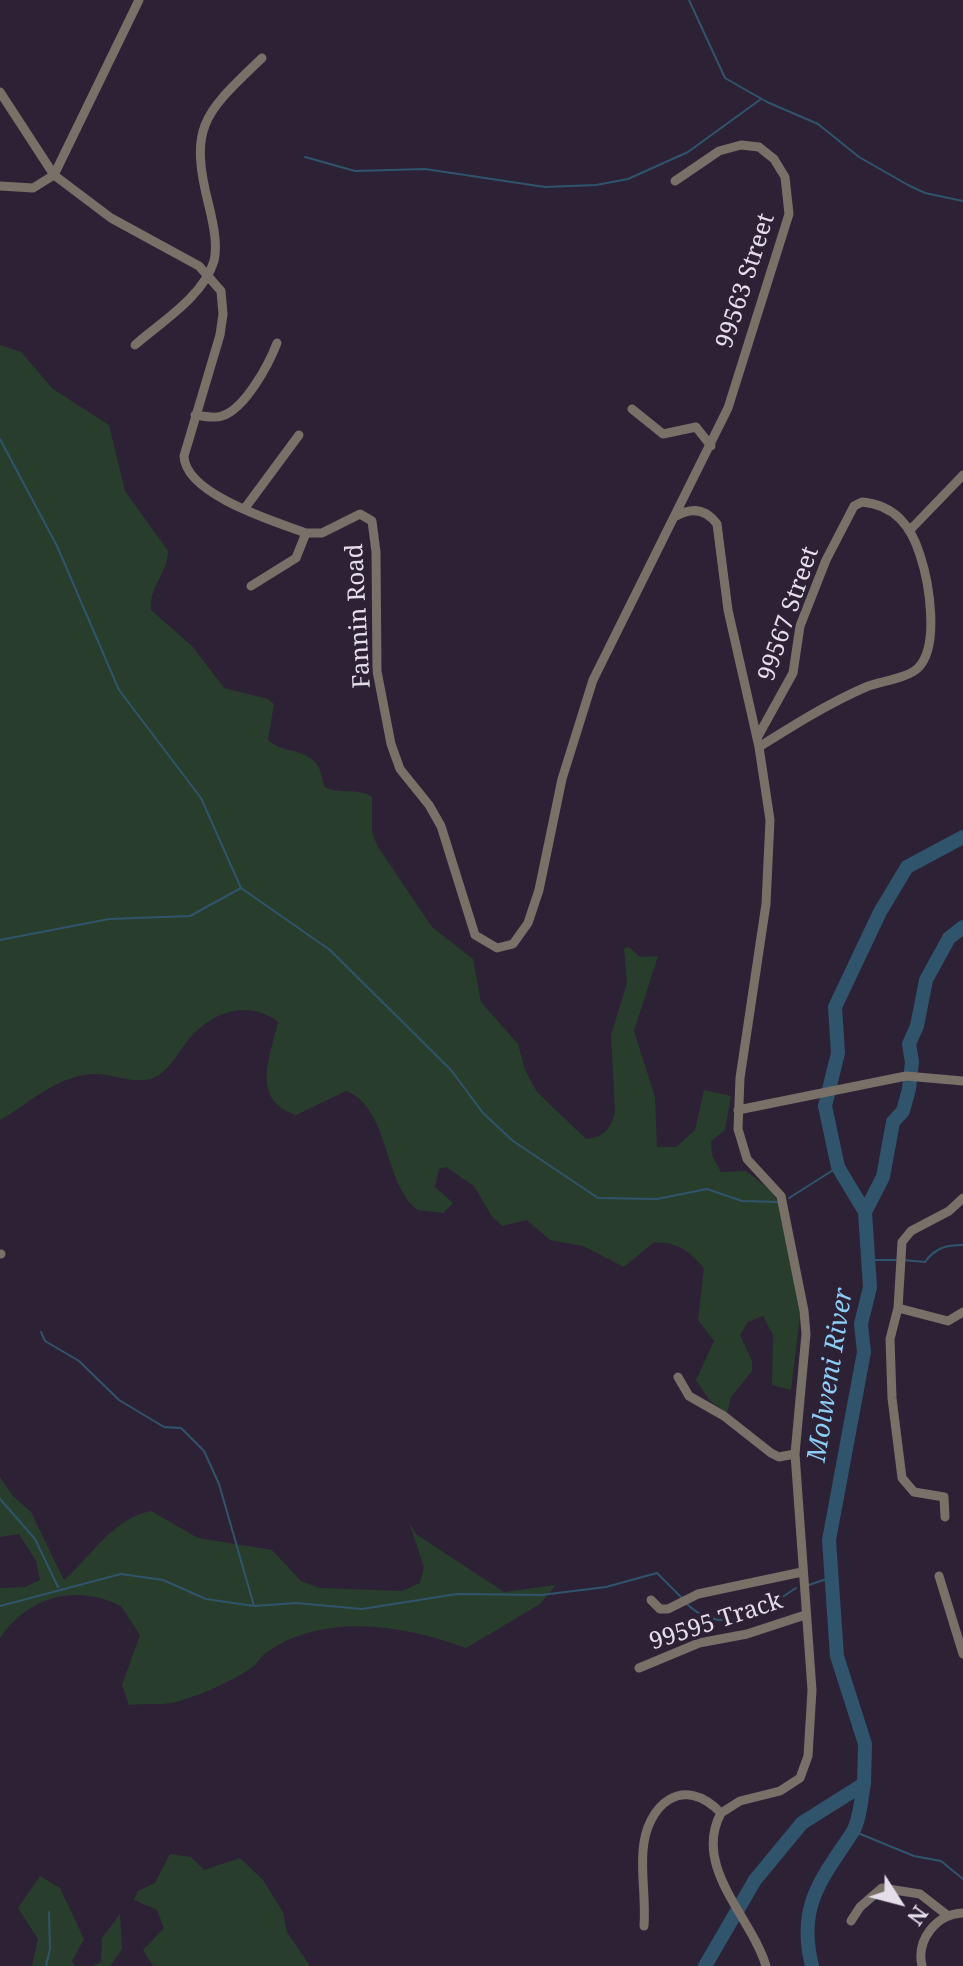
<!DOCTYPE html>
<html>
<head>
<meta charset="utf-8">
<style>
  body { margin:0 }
  #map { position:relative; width:963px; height:1966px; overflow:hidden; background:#2d2136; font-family:"Noto Serif",serif }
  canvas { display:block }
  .north { position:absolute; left:859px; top:1862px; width:80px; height:80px; -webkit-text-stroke:6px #2d2136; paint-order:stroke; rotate:126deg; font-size:22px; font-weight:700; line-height:32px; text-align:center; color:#e4ddea }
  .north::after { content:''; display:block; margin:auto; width:28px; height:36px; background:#e4ddea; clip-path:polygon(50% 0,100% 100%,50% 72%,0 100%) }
</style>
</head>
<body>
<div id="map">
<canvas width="963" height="1966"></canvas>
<div class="north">N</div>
</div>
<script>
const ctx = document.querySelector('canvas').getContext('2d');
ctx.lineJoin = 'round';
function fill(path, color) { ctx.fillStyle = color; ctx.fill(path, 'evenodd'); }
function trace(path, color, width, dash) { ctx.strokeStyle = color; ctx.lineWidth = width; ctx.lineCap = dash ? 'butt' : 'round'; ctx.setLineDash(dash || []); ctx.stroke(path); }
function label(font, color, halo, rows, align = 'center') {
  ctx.font = font + ' "Noto Serif",serif'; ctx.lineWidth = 7; ctx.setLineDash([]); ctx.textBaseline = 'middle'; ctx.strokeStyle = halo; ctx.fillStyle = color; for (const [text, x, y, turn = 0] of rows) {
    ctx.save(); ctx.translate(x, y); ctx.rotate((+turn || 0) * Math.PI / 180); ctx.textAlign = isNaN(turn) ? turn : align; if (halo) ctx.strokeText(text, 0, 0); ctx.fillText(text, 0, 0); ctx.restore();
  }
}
const green = new Path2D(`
  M0 345 21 352 53 389 109 425 125 491 168 551C168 573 149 586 151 610L193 647 224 688 268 699 274 704 268 740C281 753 303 748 316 763 322 770 321 779 325 787 340 795 358 787 372 797V833L378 847 432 927 473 959 481 1002 518 1044 525 1070 537 1092 586 1139C603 1138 611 1129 615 1112L611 1035 627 983 624 948 629 947 640 957 658 956 634 1031 655 1097 657 1147H676L695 1130 704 1090 731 1096 725 1130 711 1141 712 1155 721 1172 746 1171 769 1189 781 1205 800 1316 791 1390 772 1385 773 1335 763 1316 748 1322 740 1335 752 1361V1371L731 1397 727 1413 710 1401 696 1380 714 1341 698 1320 704 1268C690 1252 675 1240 653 1243L624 1267 583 1246 550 1240 527 1220 502 1226 491 1215 474 1186 446 1167 439 1169 435 1187 453 1203 443 1213 418 1210C383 1185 390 1107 346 1091L296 1115C250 1100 270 1057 278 1022 254 1003 223 1008 200 1028 184 1040 176 1063 159 1075 139 1088 114 1073 93 1074 54 1077 32 1102 0 1120Z
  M0 1477 12 1495 31 1512 64 1580C93 1555 112 1519 151 1511L198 1538 272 1550 301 1581 320 1588 402 1591 420 1583 424 1567 409 1522 416 1534 504 1592 556 1585 540 1604 466 1648C404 1625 325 1612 267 1652 262 1655 259 1661 255 1665 238 1679 193 1699 171 1703 160 1705 143 1703 129 1705L122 1685 140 1635 121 1606C75 1583 28 1597 0 1638V1588L25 1587 40 1580 36 1561 19 1534 0 1537Z
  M170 1854 191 1857 204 1870 240 1858 263 1880 283 1912 287 1932 310 1966H153L143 1950 164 1928 157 1910 134 1900 138 1891 155 1883Z
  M40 1876 60 1888 84 1939 72 1961 75 1966H32L38 1939 18 1908Z
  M120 1914 122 1949 110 1966H92L101 1962 102 1938Z`);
const stream = new Path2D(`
  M689 0 725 78 767 102 818 124 859 157 908 185 925 193 963 201
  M305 157 355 171 425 169 545 187 596 185 628 179 688 152 761 99
  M0 439 57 546 119 690 201 798 241 888 330 950 451 1070 483 1113 513 1141 598 1198 657 1199 707 1189 742 1201 777 1202
  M0 940 109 919 190 916 241 888
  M789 1198 838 1167
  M868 1260H896
  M903 1260 925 1262C935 1248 946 1245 963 1245
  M41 1332 45 1341 79 1361 119 1400 164 1427 181 1428 204 1451 219 1484 254 1606
  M0 1499 35 1539 58 1587
  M809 1585 832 1577
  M686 1603C722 1639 762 1611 796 1588
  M0 1606 121 1574 163 1580 206 1599 254 1606 296 1603 362 1609 457 1594 541 1595 606 1587 657 1573 682 1598
  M853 1831 914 1856 941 1861 963 1879
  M46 1966 50 1949 49 1912`);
const river = new Path2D(`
  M865 1212 883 1177 893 1122 903 1111 909 1089 912 1062 909 1044 917 1026 926 980 949 938 963 927
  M705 1966 755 1880 802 1823 864 1784 865 1744 837 1656 829 1540 864 1352 861 1324 870 1287 865 1212 838 1167 825 1106 838 1053 835 1007 880 912 907 867 963 837
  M812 1966C797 1906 821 1880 852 1833 860 1821 861 1799 864 1784`);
const minor = new Path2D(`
  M0 92 54 175 111 218 199 266 221 291 223 314 220 335 184 456C185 494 273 521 306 533H322L360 514 372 521 376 552 377 671 391 744 400 769 429 805 441 826 475 935 497 948 513 944 528 923 539 890 562 779 593 680 728 408 789 214 785 177 774 159 759 147 741 145 719 151 675 181
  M0 186 33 188 54 175 139 0
  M135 345C161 322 203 297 214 261 218 244 213 223 209 206 188 125 205 113 262 58
  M632 409 663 434 696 427 711 446
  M195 415C204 416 214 419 222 416 245 409 269 364 277 343
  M245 508 299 435
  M676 516C692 507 706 509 717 524L728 610 759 747 770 820 766 904 740 1078 738 1129 747 1159 781 1196 804 1311 806 1334 795 1454 812 1690 808 1756 800 1778 780 1791 740 1801 721 1813C692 1867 751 1916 766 1966
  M910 530 963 475
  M251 586 296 558 306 533
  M757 738 793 673 800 626 826 560 854 506 862 502C895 505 911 526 920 555 929 582 940 646 918 668 906 679 881 681 866 687 829 703 794 725 759 747
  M738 1110 906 1076 963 1081
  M0 1254H1
  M898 1308 948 1321 963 1312
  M678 1377 689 1396 724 1416 771 1453 779 1457 795 1454
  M945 1517 944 1497 914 1492 902 1478 892 1398 890 1339 898 1308 902 1242 911 1231 949 1211 963 1198
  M939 1576 963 1654
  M651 1600 660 1609H668L698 1594 802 1572
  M639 1668 699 1643 747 1634 805 1615
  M851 1921 860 1907 882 1888 920 1894 947 1915
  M644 1926C646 1900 641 1876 643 1851 646 1805 683 1773 721 1813
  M922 1966C916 1940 936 1914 963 1913`);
const streetNames = [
  ["99563 Street",746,281,-72],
  ["99567 Street",789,614,-71],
  ["Fannin Road",359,616,-93],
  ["99595 Track",716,1622,-18]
];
const waterNames = [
  ["Molweni River",831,1375,-81]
];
fill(green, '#293d2c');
trace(stream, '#30546b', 2);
trace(river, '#30546b', 14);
trace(minor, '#797067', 9);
label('24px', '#e4ddea', '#2d2136', streetNames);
label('italic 26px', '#8dccf5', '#2d2136', waterNames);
</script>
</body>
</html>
